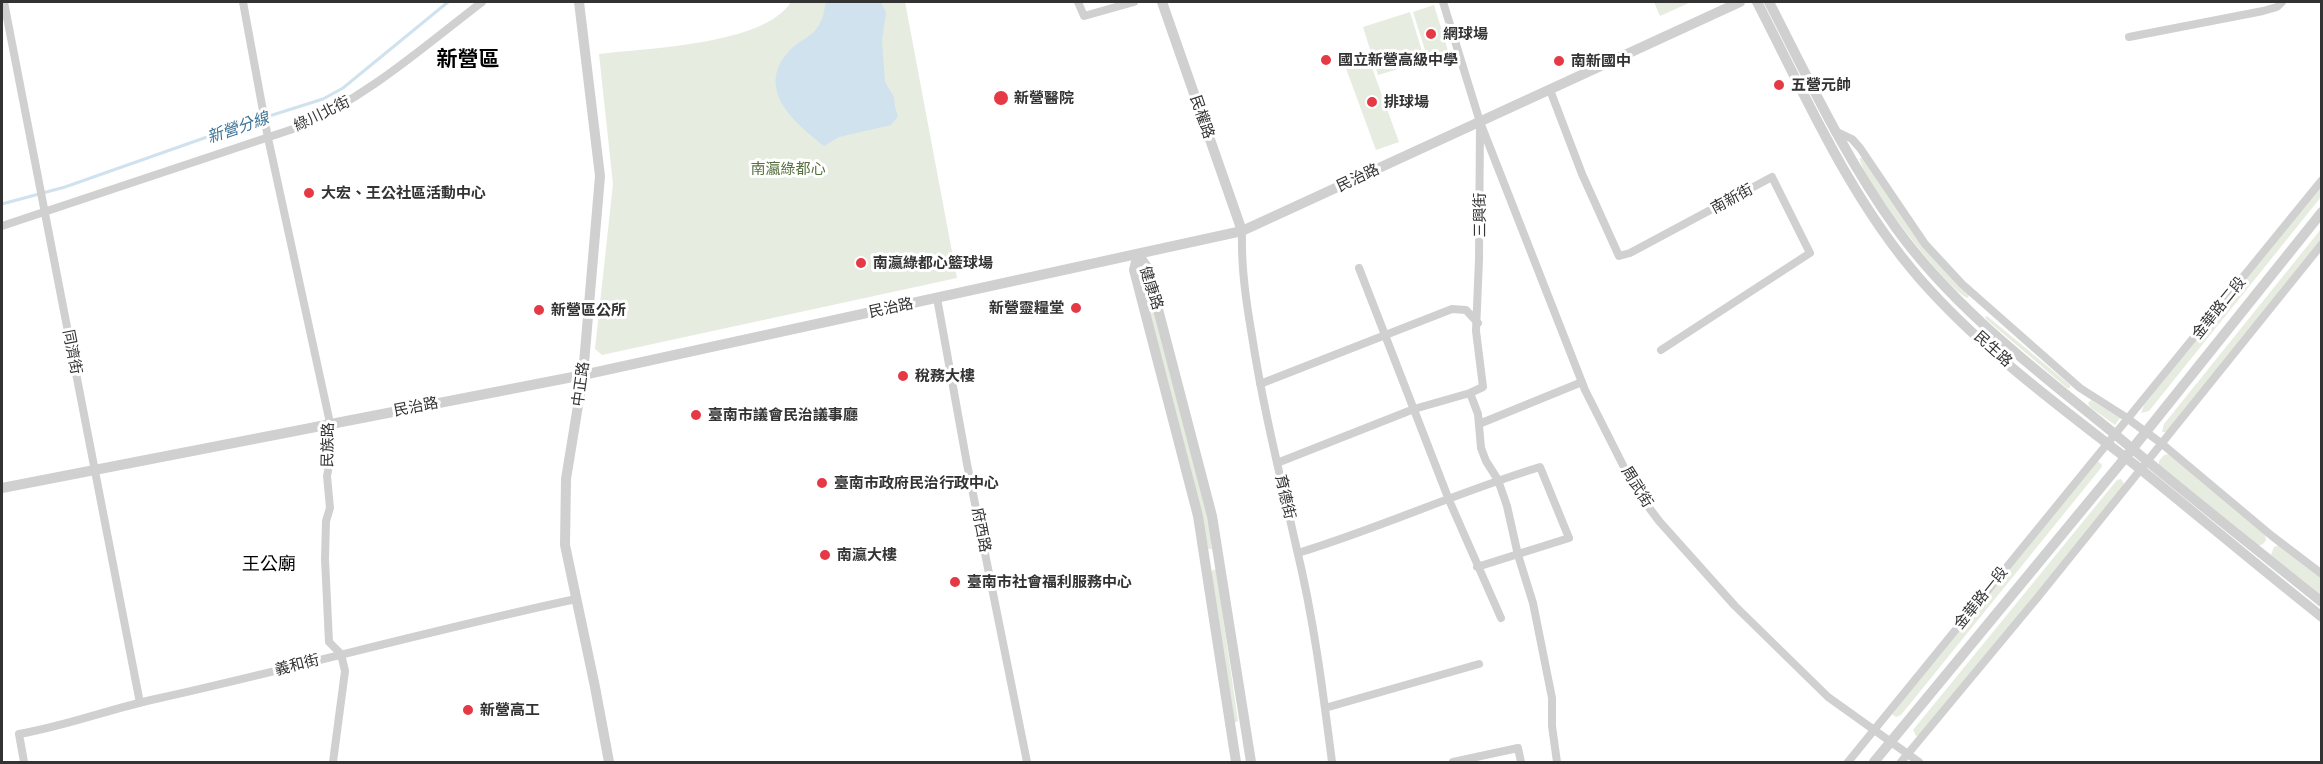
<!DOCTYPE html>
<html>
<head>
<meta charset="utf-8">
<style>
  body { margin:0 }
  #map { position:relative; width:2323px; height:764px; overflow:hidden; background:#fff; font-family:"Public Sans",sans-serif }
  canvas { display:block }
  .frame { position:absolute; inset:0; border:3px solid #333; pointer-events:none }
</style>
</head>
<body>
<div id="map">
<canvas width="2323" height="764"></canvas>
<div class="frame"></div>
</div>
<script>
const ctx = document.querySelector('canvas').getContext('2d');
ctx.lineJoin = 'round';
function fill(path, color) { ctx.fillStyle = color; ctx.fill(path, 'evenodd'); }
function trace(path, color, width, dash) { ctx.strokeStyle = color; ctx.lineWidth = width; ctx.lineCap = dash ? 'butt' : 'round'; ctx.setLineDash(dash || []); ctx.stroke(path); }
function label(font, color, halo, rows, align = 'center') {
  ctx.font = font + ' "Public Sans","Noto Sans TC",sans-serif'; ctx.lineWidth = 6; ctx.setLineDash([]); ctx.textBaseline = 'middle'; ctx.strokeStyle = halo; ctx.fillStyle = color; for (const [text, x, y, turn = 0] of rows) {
    ctx.save(); ctx.translate(x, y); ctx.rotate((+turn || 0) * Math.PI / 180); ctx.textAlign = isNaN(turn) ? turn : align; if (halo) ctx.strokeText(text, 0, 0); ctx.fillText(text, 0, 0); ctx.restore();
  }
}
const green = new Path2D(`
  M791 2H905L957 278 602 355 595 349 613 184 599 54C647 48 764 45 791 2Z
  M1654 2H1691L1660 16Z
  M1434 5 1450 57 1429 63 1413 12Z
  M1410 12 1425 61 1378 75 1363 27Z
  M1367 54 1399 142 1376 150 1344 63Z
  M1860 158H1863L1969 295 1968 298C1950 294 1857 173 1860 158Z
  M2321 184V197L2149 411 2141 413 2144 405Z
  M2321 229V241L2168 432H2162L2164 424Z
  M1144 272 1209 516 1212 549H1208L1140 273Z
  M1987 316 2070 385V388H2067L1987 320 1985 317Z
  M2091 400 2120 418 2115 425 2090 407 2088 403Z
  M2171 454 2265 534 2266 540 2263 544 2258 546 2159 466V461L2164 455Z
  M2098 461 2102 465 2101 468 1901 715 1896 717 1892 714Z
  M2121 479 2125 485 1920 735 1916 736 1913 730 2117 480Z
  M2280 545 2321 577V595L2271 555 2274 547Z
  M1216 569 1238 721 1234 723 1211 571Z`);
const water = new Path2D(`
  M826 2H881L886 13 882 40 885 82 894 97 895 107 898 116 891 125 839 137 824 146C794 122 752 88 792 48 799 41 811 37 817 28 823 21 824 10 826 2Z`);
const stream = new Path2D(`
  M2 204 65 187 244 124 323 99 343 88 448 2`);
const minor = new Path2D(`
  M4 2 140 703
  M243 2 268 138 330 423 328 439 330 461 327 476 330 508 326 521 325 559 329 642 341 654 345 671 333 762
  M1078 2 1084 16 1134 2
  M1443 2 1480 122 1479 259 1476 331 1483 387 1470 393 1478 414 1481 448 1486 461 1498 480 1507 506 1518 555 1533 603 1552 698V726L1557 762
  M2129 37 2263 11 2277 7 2282 2
  M1550 90 1582 174 1619 256 1630 253 1772 177 1810 253 1661 350
  M1480 122 1585 390 1635 489 1659 521 1735 606 1828 697 1919 762
  M1835 131 1852 139 1860 148 1925 244 1962 284 2080 388 2124 416 2161 443 2272 536 2322 574
  M2 226 296 128C366 98 422 48 482 2
  M1242 231C1241 267 1246 301 1252 336 1263 408 1281 479 1297 550 1314 620 1323 692 1332 762
  M1359 268 1449 500 1501 618
  M937 298 967 464 1027 762
  M1260 384 1452 309 1466 310 1478 323
  M1479 424 1582 382
  M1277 463 1414 409 1470 393
  M1298 553C1380 528 1458 492 1540 467L1569 538 1477 567
  M1325 708 1479 664
  M24 762 19 734C67 726 112 708 160 698 299 667 436 629 576 599
  M1453 762 1518 748 1521 762
  M1848 762 2322 180
  M1901 762 2038 597 2322 244`);
const tertiary = new Path2D(`
  M579 2 600 176 583 375 566 479 565 545 595 687 609 762
  M1162 2 1242 231
  M1757 2C1805 95 1850 199 1920 279 1983 351 2063 409 2139 468 2200 517 2260 568 2322 617
  M1769 2C1808 78 1845 158 1896 228 1956 311 2038 371 2117 436 2184 492 2253 547 2322 602
  M1138 254 1147 267 1212 516 1251 762
  M1138 254 1134 270 1198 516 1236 762
  M2 488 583 375 1242 231 1740 2
  M1874 762 2125 458 2322 212`);
const markers = [
  [1431,34,6,"#e63946"],
  [1326,60,6,"#e63946"],
  [1559,61,6,"#e63946"],
  [1779,85,6,"#e63946"],
  [1001,98,8,"#e63946"],
  [1372,102,6,"#e63946"],
  [309,193,6,"#e63946"],
  [861,263,6,"#e63946"],
  [1076,308,6,"#e63946"],
  [539,310,6,"#e63946"],
  [903,376,6,"#e63946"],
  [696,415,6,"#e63946"],
  [822,483,6,"#e63946"],
  [825,555,6,"#e63946"],
  [955,582,6,"#e63946"],
  [468,710,6,"#e63946"]
];
const poiNames = [
  ["網球場",1443,34],
  ["國立新營高級中學",1338,60],
  ["南新國中",1571,61],
  ["五營元帥",1791,85],
  ["新營醫院",1014,98],
  ["排球場",1384,102],
  ["大宏、王公社區活動中心",321,193],
  ["南瀛綠都心籃球場",873,263],
  ["新營靈糧堂",1064,308,"right"],
  ["新營區公所",551,310],
  ["稅務大樓",915,376],
  ["臺南市議會民治議事廳",708,415],
  ["臺南市政府民治行政中心",834,483],
  ["南瀛大樓",837,555],
  ["臺南市社會福利服務中心",967,582],
  ["新營高工",480,710]
];
const streetNames = [
  ["綠川北街",322,114,-26],
  ["民權路",1202,117,71],
  ["民治路",1358,178,-25],
  ["南新街",1732,199,-28],
  ["三興街",1480,215,-90],
  ["健康路",1151,288,72],
  ["民治路",891,308,-12],
  ["金華路二段",2219,308,-51],
  ["民生路",1993,349,42],
  ["同濟街",72,352,79],
  ["中正路",581,384,-82],
  ["民治路",416,407,-11],
  ["民族路",328,445,-89],
  ["周武街",1637,487,58],
  ["育德街",1285,497,77],
  ["府西路",981,530,79],
  ["金華路一段",1981,598,-51],
  ["義和街",297,665,-14]
];
const parkNames = [
  ["南瀛綠都心",788,169]
];
const waterNames = [
  ["新營分線",238,128,-19]
];
const quarterNames = [
  ["王公廟",269,564]
];
const districtNames = [
  ["新營區",468,60]
];
fill(green, '#e6ecdf');
fill(water, '#cfe2ee');
trace(stream, '#cfe2ee', 3);
trace(minor, '#d0d0d0', 8);
trace(tertiary, '#d0d0d0', 10);
for (const [x, y, r, color] of markers) { const dot = new Path2D(); dot.arc(x, y, r, 0, 2 * Math.PI); ctx.fillStyle = color; ctx.fill(dot); trace(dot, '#fff', 2); }
label('bold 15px', '#333', '#fff', poiNames, 'left');
label('15px', '#333', '#fff', streetNames);
label('15px', '#56703f', '#fff', parkNames);
label('italic 16px', '#3f7597', '#fff', waterNames);
label('18px', '#000', '#fff', quarterNames);
label('bold 21px', '#000', '#fff', districtNames);
</script>
</body>
</html>
